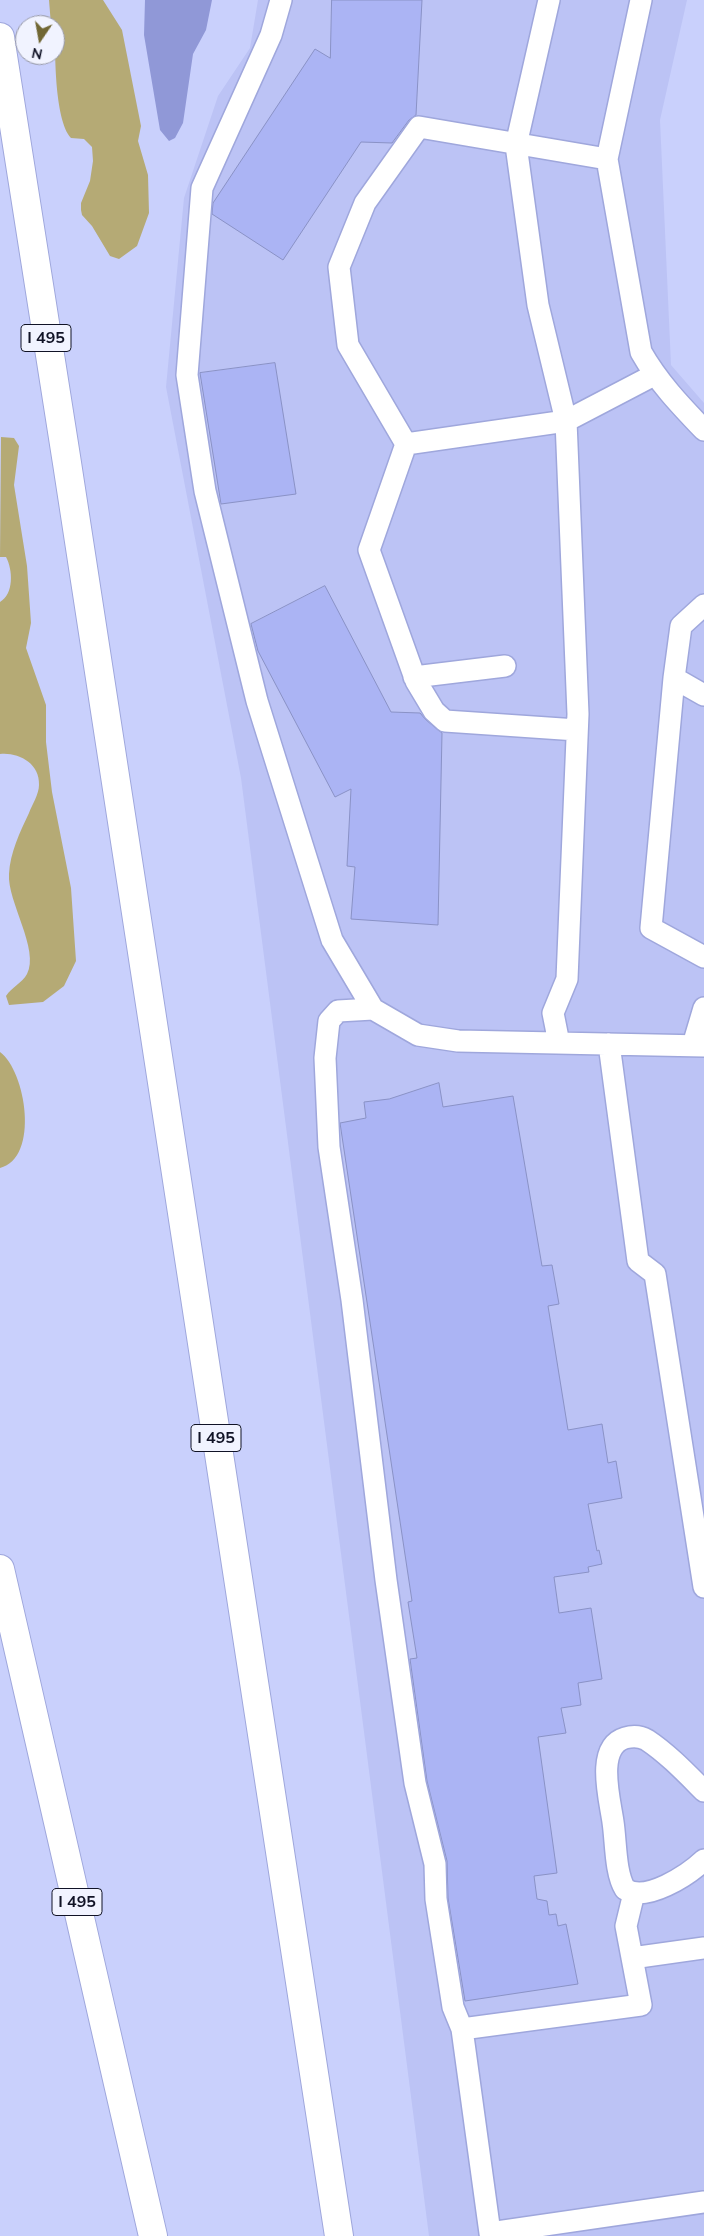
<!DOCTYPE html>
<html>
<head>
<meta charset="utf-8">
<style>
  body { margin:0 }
  #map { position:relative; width:704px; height:2236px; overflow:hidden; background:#c9d0fc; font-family:Mulish,sans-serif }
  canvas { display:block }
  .north { position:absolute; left:15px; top:15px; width:50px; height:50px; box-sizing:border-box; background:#f1f3ff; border:1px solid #9799a8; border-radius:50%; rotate:192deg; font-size:14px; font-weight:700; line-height:20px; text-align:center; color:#111326 }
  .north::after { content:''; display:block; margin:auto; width:18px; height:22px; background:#716734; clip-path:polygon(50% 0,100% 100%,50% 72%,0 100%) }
</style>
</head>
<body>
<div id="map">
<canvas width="704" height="2236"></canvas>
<div class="north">N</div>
</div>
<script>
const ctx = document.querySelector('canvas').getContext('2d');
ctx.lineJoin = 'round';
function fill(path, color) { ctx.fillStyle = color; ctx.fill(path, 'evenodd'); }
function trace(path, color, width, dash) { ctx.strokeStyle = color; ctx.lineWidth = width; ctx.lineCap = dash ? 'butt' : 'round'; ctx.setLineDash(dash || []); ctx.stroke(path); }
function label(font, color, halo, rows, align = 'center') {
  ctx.font = font + ' Mulish,sans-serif'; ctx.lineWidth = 4; ctx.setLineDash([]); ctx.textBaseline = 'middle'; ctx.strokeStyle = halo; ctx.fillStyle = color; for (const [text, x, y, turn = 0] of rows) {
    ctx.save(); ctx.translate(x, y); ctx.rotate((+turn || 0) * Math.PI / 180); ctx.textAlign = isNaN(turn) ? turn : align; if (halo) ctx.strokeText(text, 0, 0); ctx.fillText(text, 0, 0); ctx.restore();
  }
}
const built = new Path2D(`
  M258 0H687L660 120 671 365 704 403V2236H429L241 778 166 387 184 198 218 96 250 48Z`);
const green = new Path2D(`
  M49 0H103L122 30 141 126 138 141 148 175 149 213 137 246 119 259 110 256 92 226 82 215 81 210V203L90 181 93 161 92 147 84 139 71 138C54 119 55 49 55 25H51Z
  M1 437 14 438 19 446 14 485 27 566 31 623 26 648 46 705V742L52 792 71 888 76 961 64 986 43 1002 9 1005 6 996C12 987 22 983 27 974 40 950 7 901 9 874 10 853 20 832 29 813 32 805 39 794 39 785 40 763 18 752 0 754V602C14 594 13 570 6 557H0Z
  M0 1052C26 1071 40 1158 0 1168Z`);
const water = new Path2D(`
  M145 0H212L206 30 193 54 183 123 175 138 169 141 160 130 144 35Z`);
const building = new Path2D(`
  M332 0H422L416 115 409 120 392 143 361 142 283 260 212 214 213 203 315 49 330 58Z
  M275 363 296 494 221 504 200 373Z
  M325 586 391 712 420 713 426 720 442 733 438 925 351 919 355 867 347 866 351 789 335 797 258 651 251 624Z
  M439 1083 443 1107 513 1096 542 1266 552 1265 559 1304 548 1306 568 1430 602 1424 608 1463 616 1461 622 1498 588 1504 597 1551 599 1550 602 1564 588 1567 589 1572 554 1577 559 1613 591 1608 602 1679 578 1683 581 1705 561 1708 566 1733 538 1737 557 1873 534 1876 537 1899 547 1901 549 1915 556 1914 558 1926 566 1924 578 1984 465 2001 448 1898 447 1861 427 1781 410 1659 417 1658 408 1602 412 1601 340 1123 366 1118 364 1102 389 1099Z`);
const minor = new Path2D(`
  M281 0 271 35 202 188 187 375 205 491 257 701 332 940 373 1009 418 1035 458 1041 704 1046
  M549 0 516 145 538 305 566 421 654 375
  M641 0 607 159 641 352C658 382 680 405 704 430
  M406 444 348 345 339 267 365 203 419 127 607 159
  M704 605 681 626 674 678 651 928 704 957
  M414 677 505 666
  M674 678 704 695
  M373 1009 338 1011 329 1021 325 1058 329 1147 352 1300 386 1580 415 1783 435 1864 436 1899 453 2007 462 2029
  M559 1043 553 1013 567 979 578 714 566 421 406 444 369 550 416 681 434 711 445 721 577 730
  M609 1044 638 1261 655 1274 704 1587
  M693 1045 704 1008
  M704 1791C686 1773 668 1754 647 1740 640 1736 632 1736 625 1738 595 1747 610 1800 613 1822 616 1841 615 1873 625 1889 646 1903 688 1875 704 1860
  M634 1893 626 1926 641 2005 462 2029 490 2233 704 2202
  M632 1958 704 1948`);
const highway = new Path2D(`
  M0 37 67 463 339 2236
  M0 1569 153 2236`);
const shields = [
  [46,338,50],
  [216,1438,50],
  [77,1902,50]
];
const shieldNames = [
  ["I 495",46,338],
  ["I 495",216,1438],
  ["I 495",77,1902]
];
fill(built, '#bcc3f5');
fill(green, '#b5aa75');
fill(water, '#9098d7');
fill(building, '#abb4f4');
trace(building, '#8a92c6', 1);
trace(minor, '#9fa7dc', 24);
trace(highway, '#9fa7dc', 30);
trace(minor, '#fff', 21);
trace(highway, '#fff', 28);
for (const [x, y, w] of shields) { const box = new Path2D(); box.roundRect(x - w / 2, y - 13.5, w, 27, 4); ctx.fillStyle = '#f1f3ff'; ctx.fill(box); trace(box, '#111326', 1); }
label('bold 16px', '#111326', null, shieldNames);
</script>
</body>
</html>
